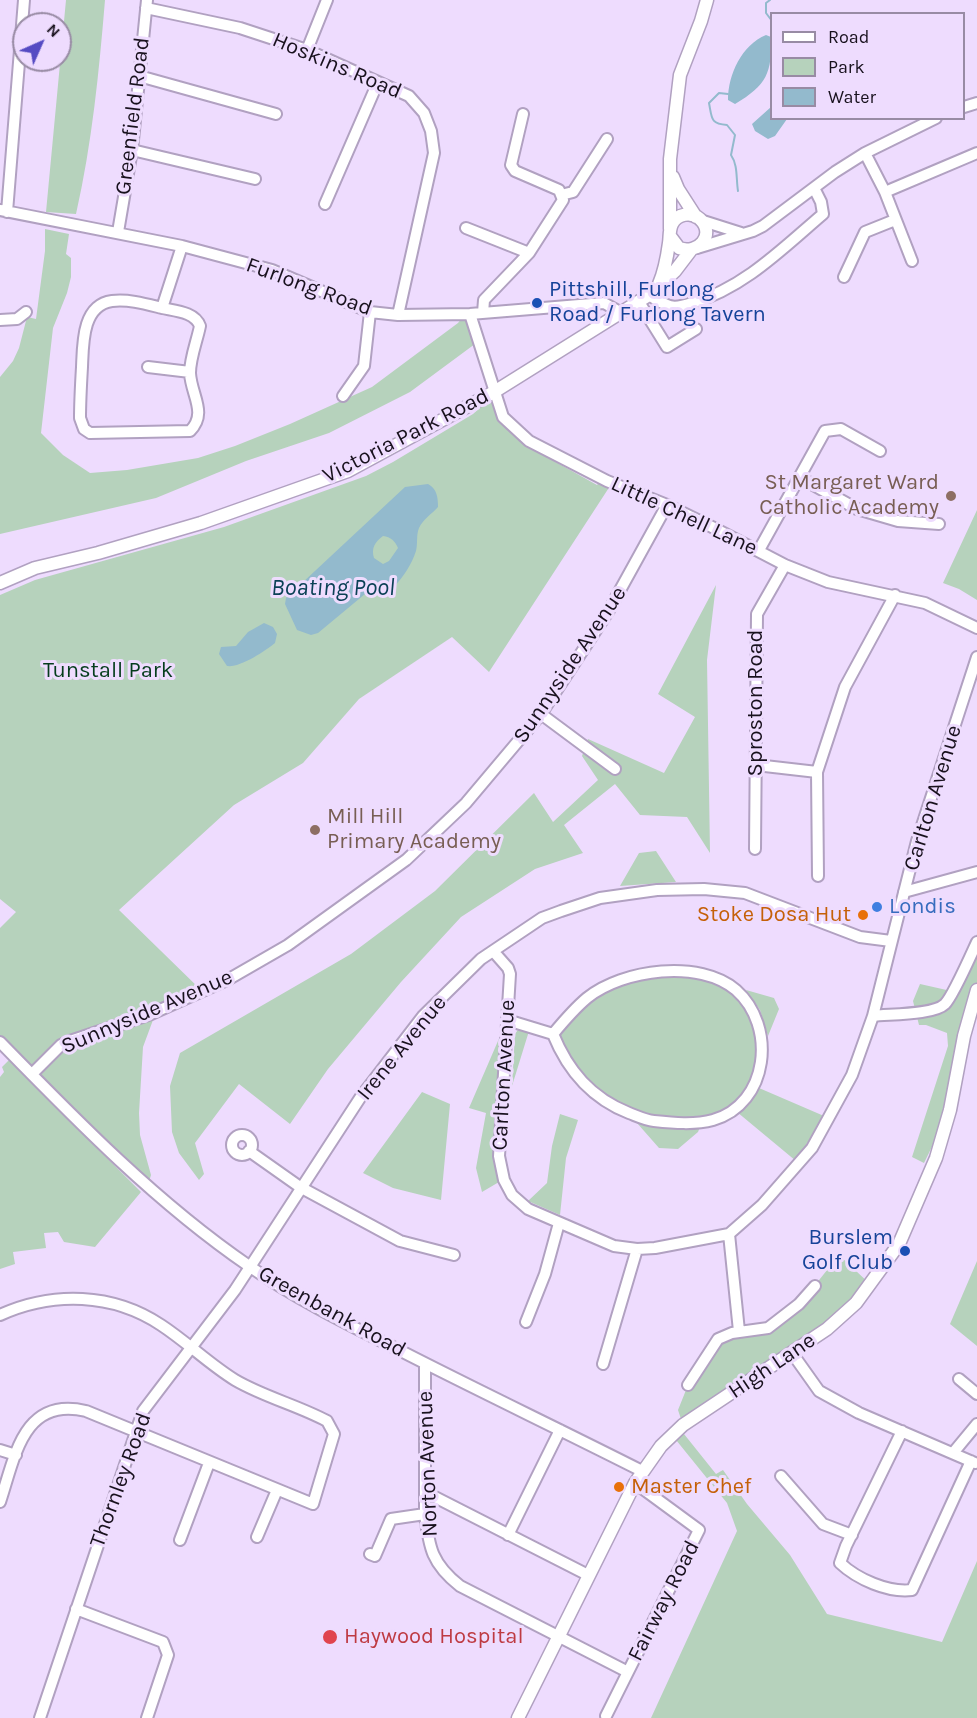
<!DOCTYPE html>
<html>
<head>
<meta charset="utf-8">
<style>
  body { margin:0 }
  #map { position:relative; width:977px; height:1718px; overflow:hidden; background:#eedcfe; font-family:Karla,sans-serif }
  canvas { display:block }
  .legend { position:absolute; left:770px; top:12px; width:195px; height:108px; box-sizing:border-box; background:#eedcfe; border:2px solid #988ba4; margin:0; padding:8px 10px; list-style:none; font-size:18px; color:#18111d }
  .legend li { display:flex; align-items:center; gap:12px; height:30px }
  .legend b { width:30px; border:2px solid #988ba4 }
  .north { position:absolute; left:12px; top:12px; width:60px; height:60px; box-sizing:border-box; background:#eedcfe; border:2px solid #988ba4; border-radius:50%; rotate:45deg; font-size:16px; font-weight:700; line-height:24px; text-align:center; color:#18111d }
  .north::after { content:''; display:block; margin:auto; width:21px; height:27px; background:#554bc3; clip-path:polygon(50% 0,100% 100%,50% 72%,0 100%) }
</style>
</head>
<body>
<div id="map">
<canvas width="977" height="1718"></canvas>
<ul class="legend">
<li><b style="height:8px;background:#fff"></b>Road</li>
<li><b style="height:16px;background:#b6d2bc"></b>Park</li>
<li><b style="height:16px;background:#93bacd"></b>Water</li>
</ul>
<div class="north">N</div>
</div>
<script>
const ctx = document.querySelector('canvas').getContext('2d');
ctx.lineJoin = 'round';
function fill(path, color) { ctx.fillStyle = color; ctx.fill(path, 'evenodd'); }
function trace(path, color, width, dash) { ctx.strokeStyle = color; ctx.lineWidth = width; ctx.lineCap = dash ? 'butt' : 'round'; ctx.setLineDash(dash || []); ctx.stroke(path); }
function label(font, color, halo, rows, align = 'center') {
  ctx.font = font + ' Karla,sans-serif'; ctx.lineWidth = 6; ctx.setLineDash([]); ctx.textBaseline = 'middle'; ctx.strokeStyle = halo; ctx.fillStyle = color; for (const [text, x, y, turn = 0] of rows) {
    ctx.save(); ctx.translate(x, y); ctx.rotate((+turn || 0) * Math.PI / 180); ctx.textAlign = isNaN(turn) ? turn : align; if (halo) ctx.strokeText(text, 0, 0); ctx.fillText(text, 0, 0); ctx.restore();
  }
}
const green = new Path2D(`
  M66 0H105C99 72 92 143 76 214L46 212Z
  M45 229 69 234 66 254 71 258V277L67 293 53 328 41 433 63 455 90 473 127 470 198 458 235 446 290 424 372 387 458 323 465 314 479 341 410 392 329 433 246 461 156 498 0 534V377L13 361 19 348 27 317 36 319 45 251Z
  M489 400 492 402 499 420 527 446 597 485 602 479 612 483 489 672 452 637 359 699 303 763 234 805 119 910 202 991 151 1014 153 1020 143 1047 139 1113 140 1135 151 1175 148 1185 0 1042V928L16 912 0 899V595L35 580 224 527 366 476 393 462 473 414Z
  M977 510V600L959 589 943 583Z
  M716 585 707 660 710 853 687 817 640 815 615 784 564 825 583 853 535 869 461 917 401 982 328 1069 290 1124 239 1084 195 1143 204 1174 199 1180 179 1153 172 1132 170 1086 180 1053 351 954 435 891 534 793 553 822 598 780 582 756 588 739 664 773 695 717 658 694Z
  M656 851 676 882 620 886 639 853Z
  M977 934V991L950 1110 924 1163 912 1157 948 1046 947 1033 926 1025H919L913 1001 920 984 951 991Z
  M690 973 737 991 763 1040 746 1097 712 1120H645L589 1090 553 1034 565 1020 620 980Z
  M746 990 774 998 779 1009 768 1036 760 1010Z
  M520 1027 529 1031 512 1086 515 1034Z
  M501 1034 494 1160 499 1182 482 1192 476 1168 486 1113 469 1108Z
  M9 1060 141 1192 95 1247 64 1242 58 1232 44 1233 46 1248 13 1252 15 1264 0 1269V1077L4 1072 2 1067Z
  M759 1088 824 1116 796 1161 737 1112 751 1099Z
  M422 1092 450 1104 441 1200 393 1188 363 1173Z
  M560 1114 578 1120 566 1158 560 1215 528 1201 547 1183 552 1146Z
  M637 1123 668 1129 700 1127 698 1132 678 1149 659 1148Z
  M839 1255 871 1285 856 1303 683 1425 678 1410 688 1385 718 1339 768 1328 808 1294Z
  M977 1261V1346L950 1324Z
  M680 1429 716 1474 723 1470 747 1504 790 1555 827 1614 942 1642 977 1561V1718H651L737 1531 727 1503 672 1435Z`);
const water = new Path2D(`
  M766 35 771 37C772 73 767 85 735 104L728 100C728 74 742 45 766 35Z
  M771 107 772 118 787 119 775 136 768 139 755 131 752 124Z
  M428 484C437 489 438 497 438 507 432 514 423 519 419 528 416 535 418 543 416 551 412 564 403 577 394 587L377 584 318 633 311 635 297 630 285 604 286 598 405 487ZM383 536C391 537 395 541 398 548L389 561 383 564 374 558C371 548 375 542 383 536Z
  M264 623 273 627 277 634 275 643C265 651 240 668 227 666L219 654 221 647 236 646 248 632Z`);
const stream = new Path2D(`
  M770 0 766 3V13L772 21
  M728 94 719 93 709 103C712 118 710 124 727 125L735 135 731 155C738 165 736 179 738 191`);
const minor = new Path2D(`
  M146 8 240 28 307 50 409 96 424 113 431 131 434 153 398 315
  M307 50 327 0
  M139 76 276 114
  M964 107 977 103
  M523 114 511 165 515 171 559 190 563 200 529 253
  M132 150 255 179
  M865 153 885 192 912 261
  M885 192 977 153
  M561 195 573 192 607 139
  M325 204 378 82
  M0 210 182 246 272 270 370 312 398 315 470 314 604 303 620 312
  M7 212 24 0
  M700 220 741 233
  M466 228 529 253 484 300 483 313
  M118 232 132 150 147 0
  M697 248 753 231 763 226 835 172 865 153 936 118
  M844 277 865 232 895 220
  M649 295C655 299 663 304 670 306 676 308 686 305 692 303 744 288 783 248 823 214L821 202 814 188
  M639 302 667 347 696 329
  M162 308C176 311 195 312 200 326 197 341 190 358 190 373 191 395 208 413 190 431L90 433 84 429 80 418C80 401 81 384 82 367 83 344 82 305 112 301 129 299 146 304 162 308L182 246
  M470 314 503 417 529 441 607 481 667 505 712 527 785 565 828 582 925 603 977 628
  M0 320 17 319 26 312
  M148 367 190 372
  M343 396 364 366 370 312
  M799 477 857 509 898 521 939 524
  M759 550 825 431 841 429 880 451
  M541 714 615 769
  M756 765 817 772
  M755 849 757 614 785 565
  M818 876 817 772 845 687 895 595
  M904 892 977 872
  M493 951 508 968 510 974 499 1156 504 1180 512 1195 528 1209 614 1246 637 1249 655 1248 729 1234 762 1205 812 1148 852 1075 873 1016 917 841 977 657
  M873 1016C889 1014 934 1015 945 1004 953 996 971 955 977 942
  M507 1020 553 1034C563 1022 575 1008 587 998 623 969 700 959 736 990 777 1026 769 1104 713 1120 695 1125 673 1123 654 1121 645 1120 637 1116 629 1113 591 1098 568 1071 553 1034
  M0 1042C77 1121 157 1203 249 1266 296 1299 347 1324 399 1350 479 1391 561 1430 642 1471
  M32 1074 61 1045 67 1042 151 1014 229 979 288 945 406 860 466 803 541 714 608 612 667 505
  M232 1145a10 10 0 1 1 20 0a10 10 0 1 1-20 0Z
  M249 1151 300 1187 400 1241 454 1255
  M729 1234 739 1331
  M0 1315C53 1291 113 1293 161 1325 187 1342 209 1364 235 1380 264 1397 297 1405 327 1421L334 1434 313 1504 86 1411C23 1396 15 1457 0 1502
  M526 1322 545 1274 559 1223
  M792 1353 819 1391 859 1413 975 1463
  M425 1364V1514C429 1548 432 1564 460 1586L628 1672
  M603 1364 637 1249
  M959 1379 977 1394
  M688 1385 718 1339 732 1333 768 1328 799 1304 815 1286
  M902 1431 846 1546 840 1563C857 1579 888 1593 912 1590L971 1461
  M0 1450 16 1455
  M953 1453 977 1424
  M781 1476 823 1524 852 1535
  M425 1492 588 1575
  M508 1535 560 1430
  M257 1537 277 1490
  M180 1540 209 1463
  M370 1554 375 1556 391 1519 425 1514
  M76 1609 163 1642 168 1655 147 1718
  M606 1716 699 1530 635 1483
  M40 1718 143 1411 235 1290 360 1098 423 1016 481 959 542 918 561 911 600 898 657 890 704 889 745 893 860 937 891 941`);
const major = new Path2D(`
  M673 177 678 189 696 217
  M670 229V159L680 75 701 21 707 0
  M659 284C665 270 667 258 669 243 670 237 669 230 672 224 677 214 691 211 700 219 716 235 698 255 679 248L670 236
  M0 583 35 568 98 553 201 523 348 471 494 392 649 295 675 271 691 250
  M518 1718 635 1483 661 1446 683 1425 827 1329 856 1303 899 1244 936 1158 950 1110 964 1036 977 990`);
const markers = [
  [537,303,6,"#1a4fb4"],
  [951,496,6,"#8d6e63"],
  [315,830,6,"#8d6e63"],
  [877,907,6,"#3f7fe0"],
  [863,915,6,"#e8710a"],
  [905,1251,6,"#1a4fb4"],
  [619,1487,6,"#e8710a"],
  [330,1637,8,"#e0444e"]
];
const streetNames = [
  ["Hoskins Road",337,66,23],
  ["Greenfield Road",133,116,-83],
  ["Furlong Road",309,287,20],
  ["Victoria Park Road",406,436,-27],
  ["Little Chell Lane",684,516,25],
  ["Sunnyside Avenue",570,665,-56],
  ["Sproston Road",756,703,-90],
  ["Carlton Avenue",933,798,-73],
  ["Sunnyside Avenue",147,1012,-23],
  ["Irene Avenue",402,1048,-51],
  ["Carlton Avenue",504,1075,-87],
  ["Greenbank Road",332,1312,29],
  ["High Lane",772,1366,-34],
  ["Norton Avenue",428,1464,-92],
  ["Thornley Road",121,1480,-70],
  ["Fairway Road",664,1601,-63]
];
const transitNames = [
  ["Pittshill, Furlong",549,290],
  ["Road / Furlong Tavern",549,315],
  ["Burslem",893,1238,"right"],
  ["Golf Club",893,1263,"right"]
];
const educationNames = [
  ["St Margaret Ward",939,483],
  ["Catholic Academy",939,508],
  ["Mill Hill",327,817,"left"],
  ["Primary Academy",327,842,"left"]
];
const parkNames = [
  ["Tunstall Park",108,671]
];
const shopNames = [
  ["Londis",889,907]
];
const foodNames = [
  ["Stoke Dosa Hut",851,915],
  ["Master Chef",631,1487,"left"]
];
const healthNames = [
  ["Haywood Hospital",344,1637]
];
const waterNames = [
  ["Boating Pool",333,588]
];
fill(green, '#b6d2bc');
fill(water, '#93bacd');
trace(stream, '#93bacd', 2);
trace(minor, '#b1a1c1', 14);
trace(major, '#b1a1c1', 15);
trace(minor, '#fff', 10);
trace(major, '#fff', 12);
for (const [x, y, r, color] of markers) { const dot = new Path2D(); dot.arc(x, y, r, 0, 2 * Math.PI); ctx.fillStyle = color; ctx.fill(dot); trace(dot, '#eedcfe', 2); }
label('22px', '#18111d', '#eedcfe', streetNames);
label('22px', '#164399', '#eedcfe', transitNames, 'left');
label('22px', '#785e54', '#eedcfe', educationNames, 'right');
label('22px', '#053d1c', '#eedcfe', parkNames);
label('22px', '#366cbe', '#eedcfe', shopNames, 'left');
label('22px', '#c56008', '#eedcfe', foodNames, 'right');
label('22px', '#be3a42', '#eedcfe', healthNames, 'left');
label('italic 24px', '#0b4156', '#eedcfe', waterNames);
</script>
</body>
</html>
